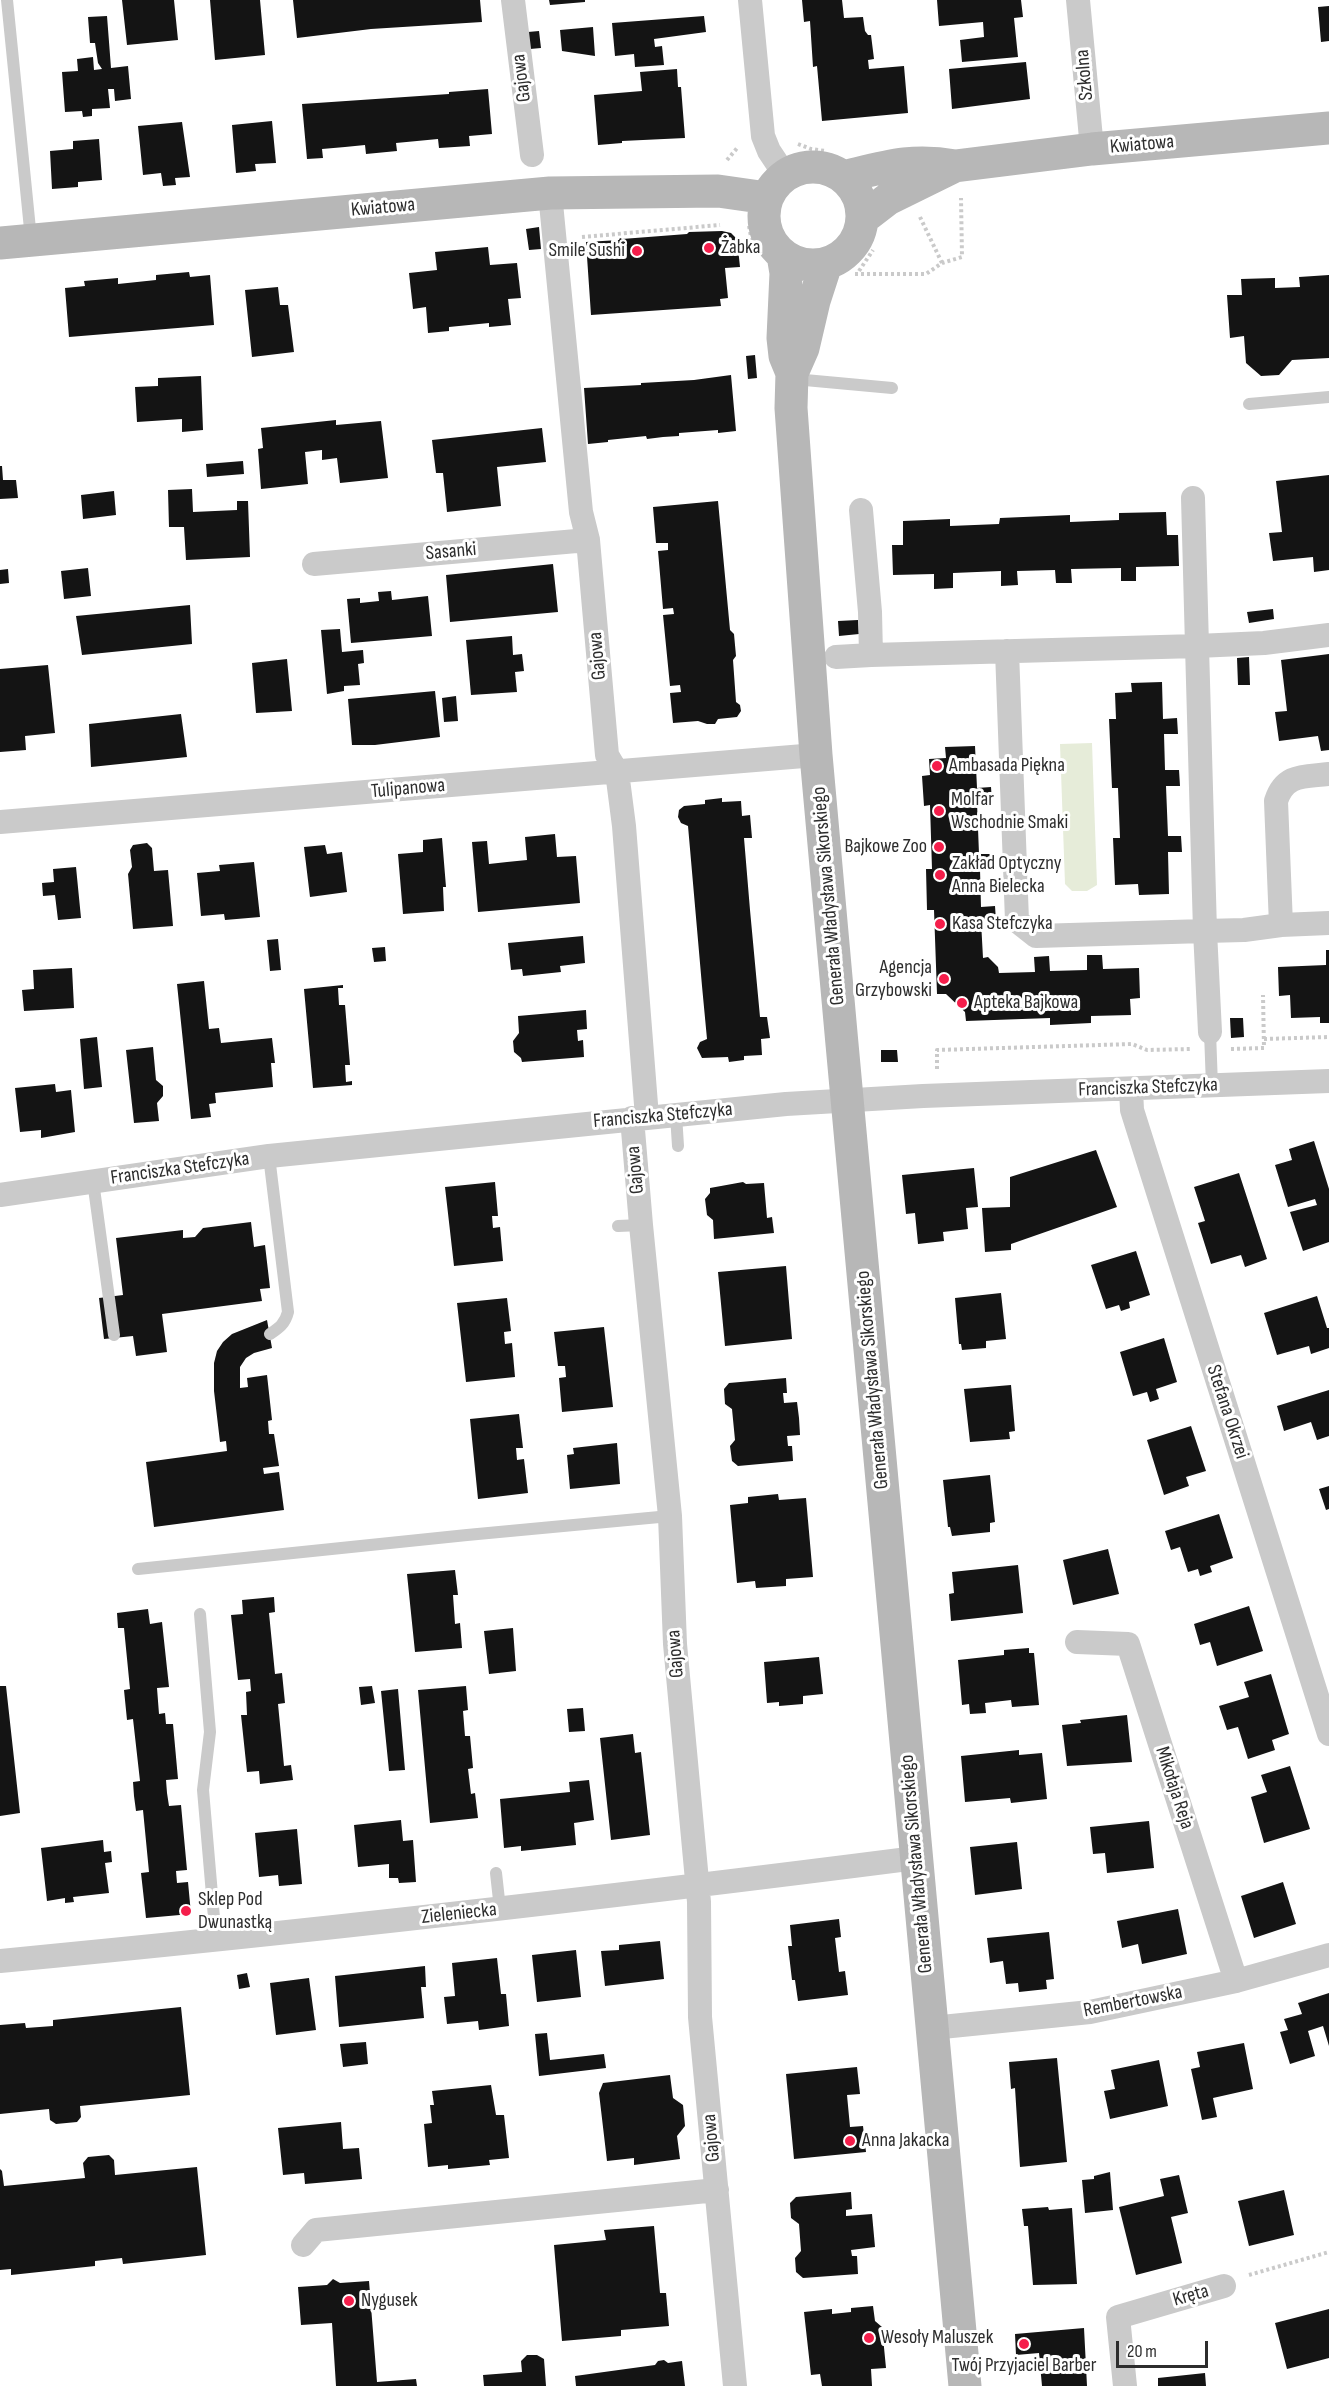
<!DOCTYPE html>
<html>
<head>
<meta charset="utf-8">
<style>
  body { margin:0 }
  #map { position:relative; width:1329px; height:2386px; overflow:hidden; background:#fff; font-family:"Sofia Sans Condensed",sans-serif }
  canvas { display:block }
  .scale { position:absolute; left:1116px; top:2341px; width:92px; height:27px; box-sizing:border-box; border:3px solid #2d2d2d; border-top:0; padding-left:8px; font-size:18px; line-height:21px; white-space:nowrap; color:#2d2d2d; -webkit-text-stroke:4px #fff; paint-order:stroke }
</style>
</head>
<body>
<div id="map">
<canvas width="1329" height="2386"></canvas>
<div class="scale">20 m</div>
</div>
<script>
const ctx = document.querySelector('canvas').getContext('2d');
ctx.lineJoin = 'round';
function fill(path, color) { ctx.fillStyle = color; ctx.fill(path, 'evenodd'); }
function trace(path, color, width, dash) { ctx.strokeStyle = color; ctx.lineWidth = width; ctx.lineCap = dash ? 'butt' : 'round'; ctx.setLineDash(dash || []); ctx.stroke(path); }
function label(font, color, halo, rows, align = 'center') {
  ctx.font = font + ' "Sofia Sans Condensed",sans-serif'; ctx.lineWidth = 6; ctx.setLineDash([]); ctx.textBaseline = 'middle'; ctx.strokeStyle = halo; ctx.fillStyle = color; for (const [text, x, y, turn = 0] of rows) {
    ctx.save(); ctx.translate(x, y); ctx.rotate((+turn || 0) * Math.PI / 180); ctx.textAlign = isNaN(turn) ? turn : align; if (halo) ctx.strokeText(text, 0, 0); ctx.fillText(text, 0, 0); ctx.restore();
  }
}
const green = new Path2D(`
  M1092 743 1097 885 1087 891H1072L1065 884 1060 744Z`);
const building = new Path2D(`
  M122 0H174L178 40 127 45Z
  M210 0H260L265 55 215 60Z
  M293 0H480L482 22 371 29 297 38Z
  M549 0H585V2L550 5Z
  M802 0H842L844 18 863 17 865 31 868 35H871L874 59 868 60 869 69 904 66 908 113 822 121 817 66 813 67 810 21 804 22Z
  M937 0H1021L1023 17 1014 18 1018 57 962 62 960 40 984 37 983 22 939 26Z
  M1329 6V41L1321 42 1318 7Z
  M107 16 111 68 128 66 131 99 115 101 114 89H108L110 108 92 109V116L83 117 82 111 65 112 62 72 78 71 77 59 93 57 94 70 102 69 98 63 95 43H90L88 17Z
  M704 16 706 32 654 39 655 47 662 46 664 65 635 67 634 54 615 56 612 23Z
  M593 27 595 56 562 51 560 30Z
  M539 31 541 48 530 49 528 32Z
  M1026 62 1030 99 952 109 949 69Z
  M677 69 678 87H681L685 138 622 141V143L598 145 594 95 642 91 640 72Z
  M488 89 492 134 469 136 470 146 439 148 438 139 396 143 397 151 366 154 365 145 345 147 322 149 323 158 307 159 302 104 449 94V92Z
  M272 121 276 163 255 164 256 171 236 173 232 125Z
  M182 122 190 177 175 178 176 185 163 186 161 173 143 175 138 126Z
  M99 139 102 180 78 182V187L52 189 50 151 73 149V141Z
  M539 227 541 249 529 250 526 229Z
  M722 231 731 233 737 239 740 267 725 268 728 298 720 299 721 306 591 315 586 242 619 240 620 238 622 239 687 234 689 232Z
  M488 247 490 265 517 263 521 298 508 299 511 325 489 327V323L449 327V331L428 333 426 307 413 309 409 273 437 270 435 252Z
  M189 272 190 277 210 275 214 325 69 337 65 288 85 286 84 281 118 278V284L156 280V275Z
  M1329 275V358L1292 360 1279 375 1261 376 1246 363 1244 336 1230 338 1227 295H1242L1241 279 1275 278V288L1300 287 1299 277Z
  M278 287 280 305H288L294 352 252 357 245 290Z
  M755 355 757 378 748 379 746 356Z
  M731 375 736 431 718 433V430L679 433V436L663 437 647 439 646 436 608 440V442L588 444 584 388 641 385V383L694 380Z
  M201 376 203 430 182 432V419L137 422 135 387 158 386V378Z
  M336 420V425L381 421 388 478 340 483 337 458 322 460V450L305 452 308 484 261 489 258 449 263 448 261 428Z
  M542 428 546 462 497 467 501 506 447 512 443 473H436L432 440Z
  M243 461 244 474 207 477 206 464Z
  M0 466H2L3 480H16L18 498 0 499Z
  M1329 475V570L1314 572 1313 557 1273 561 1269 533 1282 532 1276 481Z
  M192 489 193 512 237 510V501H248L250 557 186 560 184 527H169L168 490Z
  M114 491 116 515 83 519 81 495Z
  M718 501 730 630 734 634 736 656 733 660 736 702 740 705 741 711 737 717 718 719 715 724H707L698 721 673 723 670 693 681 692 680 685 670 686 663 615 674 614 673 608 663 609 658 551 668 550V543H656L653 507Z
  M1166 512 1167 535H1178L1179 566 1136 567V581H1121V568L1071 569 1072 583H1056L1055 570 1017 571 1018 585 1001 586V571L953 573V588L934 589V574L893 575 892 545H903V521L950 519V526L999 524 1000 518 1070 515V522L1119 520V513Z
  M553 564 558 612 450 622 446 575Z
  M88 568 91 596 64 599 61 571Z
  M8 569 9 583 0 584V570Z
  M391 591 392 600 428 596 432 636 351 643 347 599 360 598V603L379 601 378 592Z
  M190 605 192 644 82 655 76 616Z
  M1273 609 1274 619 1249 623 1247 612Z
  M858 620 859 634 839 636 838 621Z
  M340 629 342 652 363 650 364 663 358 664 360 685 344 686V691L327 694 321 630Z
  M512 636 513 655 522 654 524 671 515 672 517 692 471 695 466 640Z
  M1329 654V750L1321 751 1318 736 1279 741 1275 712 1287 711 1281 660Z
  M1249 657 1250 685H1238L1237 658Z
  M287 659 292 711 256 713 252 663Z
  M48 665 55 733 25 736 26 750 0 752V669Z
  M1162 682 1163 719 1177 718 1178 734H1164L1165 770H1179L1180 786H1166L1168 836H1181L1182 852H1168L1169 894 1139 895 1138 884 1115 885 1113 838H1120L1118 788H1112L1109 719H1116L1115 693 1132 692 1131 683Z
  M435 691 440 737 375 745H352L348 699Z
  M456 696 458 721 444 722 442 698Z
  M181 714 187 757 91 767 89 724Z
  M975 746 977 788 991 787 992 802 977 803 979 854H993L994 868 980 869 981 907 995 906 996 921H981L983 958 988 957 998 967 999 973 1035 972 1034 957 1049 956 1050 971 1087 970V955H1102L1103 969 1139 968 1140 998 1130 999 1131 1015 1091 1016V1023L1050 1025V1018L966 1021 965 1012 946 994H937L934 910H927L926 869H932L930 805 924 806 922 776 930 775 929 759 946 758 945 747Z
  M722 798V802L741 801 742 816 750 815 752 838H744L750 910 760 1017H767L770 1038 761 1039 762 1055 744 1056V1060L729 1062 728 1057 702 1058 697 1048 700 1042 707 1039 702 986 688 826 681 823 678 817 679 810 684 806 705 804V800Z
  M555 834 557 857 576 856 580 903 478 912 472 842 487 841 489 864 507 862 527 860 525 837Z
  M442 838 446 887H443L444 911 403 914 398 854 423 852V840Z
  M147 843 152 848 154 871 168 870 173 926 133 929 128 874 132 867 130 850 133 845Z
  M325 845 327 854 342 852 347 892 310 897 304 847Z
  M254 862 260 917 225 920 224 914 201 916 197 873 220 871 219 865Z
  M76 867 81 918 58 920 55 895 43 896 42 883 54 882 53 869Z
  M583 936 585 963 560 966 561 972 523 976 522 969 511 970 508 943Z
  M278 939 281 970 270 971 267 940Z
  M385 947 386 961 374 962 372 948Z
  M1326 950H1329V1023H1320V1017L1291 1018 1290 995 1279 996 1278 967 1326 965Z
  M72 968 74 1008 24 1011 22 990 34 989 33 970Z
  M204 981 209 1029 219 1028 221 1043 272 1038 275 1063H271L273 1087 215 1093 216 1103 209 1104 211 1117 191 1119 177 984Z
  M343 985V988H338L339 1005H345L350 1065H345L346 1082 352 1081V1085L313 1088 304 989Z
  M586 1010 587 1029 577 1030 578 1041 583 1040 584 1057 522 1062 521 1058 514 1052 513 1041 519 1033 518 1016Z
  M1230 1018H1243L1244 1037 1231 1038Z
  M97 1037 102 1087 84 1089 80 1039Z
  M153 1047 156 1080 163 1086V1096L157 1103 159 1121 134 1123 126 1050Z
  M881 1050H897L898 1062H881Z
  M55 1084 56 1092 71 1090 75 1132 41 1138V1130L20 1132 15 1088Z
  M1314 1141 1329 1189V1242L1303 1251 1290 1212 1317 1205 1315 1199 1288 1207 1275 1165 1292 1160 1289 1149Z
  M1096 1150 1117 1207 1011 1244V1250L985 1252 982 1208 1010 1207V1177Z
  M974 1168 978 1207 966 1208 968 1229 943 1232 944 1241 918 1244 915 1213 906 1214 902 1175Z
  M1239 1173 1267 1259 1245 1267 1241 1255 1211 1264 1198 1223 1205 1221 1194 1187Z
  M495 1182 498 1216H492L493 1228 500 1227 503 1261 454 1266 445 1187Z
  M743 1182 746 1184 764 1183 767 1218 772 1217 774 1233 714 1239 713 1220 707 1215 705 1199 710 1193V1188Z
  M251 1222 254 1247 265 1245 270 1288 260 1289 262 1301 162 1314 167 1352 136 1356 133 1336 104 1339 99 1298 123 1295 116 1238 183 1230V1238L195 1237 203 1228Z
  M1136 1251 1150 1295 1129 1302 1130 1308 1121 1311 1119 1305 1106 1309 1091 1265Z
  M786 1266 792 1339 725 1346 718 1272Z
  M1001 1293 1006 1339 986 1341V1348L962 1350 961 1344H959L955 1298Z
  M1317 1296 1327 1328H1329V1348L1311 1354 1309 1346 1277 1355 1264 1313Z
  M507 1298 511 1331 504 1332 505 1344 512 1343 515 1377 466 1382 457 1303Z
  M267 1320 272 1348 254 1353 246 1358 240 1367V1388L248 1387 247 1378 267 1375 272 1420 268 1421 269 1434H274L279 1466 263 1468 264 1474 279 1472 284 1510 154 1527 146 1462 227 1451 226 1441 220 1442 214 1391V1363L217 1351 223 1342 232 1334Z
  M604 1327 613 1407 562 1412 559 1378 566 1377 565 1366H558L554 1332Z
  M1164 1338 1177 1382 1156 1389 1159 1399 1150 1402 1147 1392 1133 1396 1120 1352Z
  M786 1378 787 1393H783L784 1403 797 1402 799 1418 800 1435 787 1436 788 1446H792L793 1461 738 1466 732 1461 730 1446 735 1440 732 1409 725 1404 724 1389 729 1383Z
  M1011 1385 1015 1431 1009 1432 1010 1439 970 1442 964 1389Z
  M1329 1390V1436L1317 1440 1311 1422 1284 1431 1277 1406Z
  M519 1414 523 1448H516L517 1460 524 1459 528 1493 478 1499 470 1419Z
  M1191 1426 1206 1471 1186 1477 1189 1486 1164 1495 1147 1440Z
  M617 1443 620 1484 570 1489 567 1455 574 1454 573 1448Z
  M990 1475 995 1522 990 1523V1532L952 1536 950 1527H948L943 1480Z
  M1329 1486V1509L1326 1510 1319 1489Z
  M778 1494 779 1500 806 1498 813 1577 786 1579V1586L756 1588 755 1581 737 1583 730 1505 748 1503V1497Z
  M1219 1514 1233 1558 1210 1566 1212 1572 1200 1576 1198 1569 1188 1572 1180 1547 1171 1550 1165 1531Z
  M1108 1549 1119 1594 1073 1605 1063 1560Z
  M1018 1565 1023 1613 951 1621 949 1594 954 1593 952 1572Z
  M455 1570 458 1595H453L454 1609 455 1624 460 1623 462 1648 415 1652 407 1574Z
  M274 1597 275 1612 269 1613 275 1674 282 1673 285 1703 278 1704 284 1766 291 1765 293 1780 260 1784 259 1771 247 1772 241 1715H247L246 1692 251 1691 250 1679 238 1680 231 1615 243 1614 242 1600Z
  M1249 1606 1263 1651 1217 1666 1210 1642 1200 1645 1194 1624Z
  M148 1609 150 1624 162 1622 169 1687 157 1688 159 1714 165 1713 166 1724H173L178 1779 166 1780 167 1793 169 1806 181 1805 187 1870 176 1871 177 1883 188 1882 191 1914 146 1918 141 1873 149 1872 143 1810 136 1811 134 1796 133 1782 140 1781 133 1719 127 1720 124 1690 130 1689 124 1628H118L117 1613Z
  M513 1628 516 1671 489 1674 484 1631Z
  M1029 1648V1653H1034L1039 1705 1012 1707 1011 1700 985 1703 986 1713 970 1714 969 1704 962 1705 958 1660 1004 1655V1650Z
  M819 1657 823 1694 803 1696V1704L779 1706V1702L767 1703 764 1662Z
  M1271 1674 1289 1734 1272 1740 1275 1750 1248 1759 1238 1727 1227 1730 1219 1706 1249 1697 1244 1682Z
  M0 1686H6L20 1813 0 1816Z
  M372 1686 375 1703 361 1705 359 1687Z
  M466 1686 468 1710 463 1711 465 1736H470L473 1768 468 1769 471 1794 475 1793 478 1818 430 1823 418 1690Z
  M398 1689 405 1770 389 1771 381 1691Z
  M583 1708 585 1731 569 1732 567 1709Z
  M1127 1715 1132 1762 1067 1766 1062 1725 1081 1723 1080 1720Z
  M633 1734 635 1753 641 1752 650 1835 611 1840 600 1738Z
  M1019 1750V1755L1042 1753 1047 1799 1011 1803 1010 1798 965 1802 961 1756Z
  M1290 1766 1310 1829 1264 1843 1251 1797 1267 1792 1261 1775Z
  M589 1780 594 1820 574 1823 576 1845 521 1851V1846L504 1848 500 1799 570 1792 569 1782Z
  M401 1820 403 1841 413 1840 416 1882 399 1883 398 1878H389V1864L358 1867 354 1825Z
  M1149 1821 1154 1868 1107 1873 1105 1853 1093 1854 1090 1827Z
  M297 1829 302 1884 279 1886 278 1875 259 1877 255 1833Z
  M103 1840 104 1852 111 1851 112 1862 105 1863 109 1893 73 1897 74 1902 65 1903V1898L47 1901 41 1848Z
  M1017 1842 1022 1889 975 1895 970 1847Z
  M1283 1882 1296 1924 1254 1938 1241 1896Z
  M1178 1909 1187 1954 1142 1964 1138 1944 1122 1948 1117 1921Z
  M839 1919 841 1937 835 1938 839 1972 845 1971 848 1995 798 2001 795 1980H792L788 1946H792L790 1925Z
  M1049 1932 1054 1979 1046 1980 1047 1989 1019 1992 1018 1983 1006 1984 1003 1961 990 1963 987 1938Z
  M660 1941 664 1979 605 1986 601 1951 619 1950V1945Z
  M576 1950 581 1997 537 2002 532 1955Z
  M497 1958 501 1994H506L509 2026 479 2030 478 2021 447 2024 444 1997 455 1996 452 1963Z
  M425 1966 426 1987H421L424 2018 339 2027 335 1976Z
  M247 1973 250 1987 239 1989 237 1975Z
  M309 1978 316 2030 276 2035 270 1983Z
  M1329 1993V2046L1323 2026 1308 2031 1315 2056 1290 2064 1280 2032 1288 2030 1284 2019 1302 2014 1298 2003Z
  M181 2007 190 2095 80 2106 81 2117 77 2122 56 2124 50 2120 49 2109 0 2114V2025L25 2023 26 2028 53 2026V2020Z
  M547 2033 550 2060 604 2054 606 2068 539 2076 535 2034Z
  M366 2042 368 2064 343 2067 340 2044Z
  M1244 2043 1253 2089 1213 2098 1217 2117 1202 2120 1191 2069 1200 2067 1197 2052Z
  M1057 2058 1067 2162 1020 2167 1015 2088 1011 2089 1009 2062Z
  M1159 2060 1168 2106 1110 2119 1104 2091 1115 2089 1111 2070Z
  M857 2067 860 2094 847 2095 850 2127 863 2126 866 2152 794 2159 786 2074Z
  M670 2075 673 2098 683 2105 685 2126 677 2136 680 2159 634 2165V2158L607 2161 599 2093 603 2083Z
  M491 2085 496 2115H504L509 2158 489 2160 490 2165 448 2169V2165L428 2167 424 2124 432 2123 430 2105H434L432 2091Z
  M341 2122 343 2149 359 2148 362 2179 305 2184 304 2173 283 2175 278 2128Z
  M109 2155 114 2160 115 2175 197 2167 206 2255 123 2264 122 2258 95 2261V2266L11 2275V2269L0 2270V2169L2 2171 4 2186 85 2178 83 2163 88 2157Z
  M1110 2172 1113 2210 1085 2213 1082 2180 1094 2179V2176Z
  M1179 2175 1188 2213 1171 2217 1182 2263 1136 2275 1119 2207 1164 2196 1160 2179Z
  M1284 2190 1294 2235 1249 2246 1238 2201Z
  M851 2192 852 2209 846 2210V2216L872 2214 875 2247 851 2250 852 2256H857L858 2274 803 2278 796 2272 795 2258 801 2251 799 2224 791 2218 790 2203 796 2197Z
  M1048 2207 1049 2210 1072 2208 1077 2284 1033 2285 1028 2226H1024L1022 2209Z
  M654 2226 660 2293H666L669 2326 621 2330V2336L562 2341 554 2245 606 2240 604 2230Z
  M333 2279 340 2283 369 2281 377 2382 416 2379 417 2386H336L332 2323 301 2325 298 2287 327 2285Z
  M873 2306 875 2321 882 2327 886 2368 871 2369 872 2386H822L820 2374 811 2375 804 2312 832 2309V2314L851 2312V2308Z
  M1329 2309V2358L1287 2369 1275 2323Z
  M1084 2328 1087 2386H1042L1039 2353 1016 2355 1015 2334Z
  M527 2355H537L544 2359 546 2386H484L483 2375 522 2372 521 2361Z
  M664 2360 668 2363 682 2361 685 2386H576L575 2376 655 2365 658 2361Z
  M1205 2373 1206 2386H1158V2378Z`);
const path = new Path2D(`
  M798 144 811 149 825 151
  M727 160 738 147
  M920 217 942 263
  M749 226 752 242
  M582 237 720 225
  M859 271 873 250
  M855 274H926L942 263 962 257 961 198
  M1264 1039 1329 1037
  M1231 1049 1264 1048 1263 995
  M937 1069V1050L1132 1044 1147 1050 1191 1049
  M1249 2275 1329 2252`);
const lane = new Path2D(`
  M7 0 31 239
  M794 379 892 388
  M1249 404 1329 397
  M1210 1032 1212 1086
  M676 1115 678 1146
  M269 1156 288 1312C285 1324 279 1328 270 1334
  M93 1181 114 1335
  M618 1226 641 1225
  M138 1569 467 1535 670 1516
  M200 1614 210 1732 203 1790 216 1941
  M496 1873 500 1909`);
const street = new Path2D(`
  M513 0 532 155
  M750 0 763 136 769 151 785 175
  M1078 0 1092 149
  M550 193 581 512 588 540 607 755 617 772 624 826 647 1117
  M1193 498 1197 646 1264 643 1329 635
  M861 510 870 612 871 655
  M314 564 588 540
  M836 657 871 655 1197 646 1205 931 1036 936 1017 921 1007 651
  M1329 774C1305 777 1285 773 1276 801L1281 925 1329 923
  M0 822 816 755
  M1210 1032 1205 931 1244 930 1281 925
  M1131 1089 1132 1110 1329 1734
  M632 1118 641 1225 670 1516 675 1644 699 1902 700 2017 735 2386
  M0 1195 269 1156 786 1104 923 1096 1329 1081
  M1077 1642 1128 1644 1236 1981
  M0 1961C306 1932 611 1897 916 1858
  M932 2028 1090 2012 1236 1981 1329 1955
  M303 2245 316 2230 717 2190
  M1125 2386 1118 2317 1224 2286`);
const secondary = new Path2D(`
  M764 216a49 49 0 1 1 98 0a49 49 0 1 1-98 0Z
  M843 177C885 167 911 158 955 166L1092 149 1329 128
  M862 219 888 199 955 166
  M0 243 550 193 718 191 767 198
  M783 255 786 273 783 338 785 356 792 373 791 408 816 755 842 1044 965 2386
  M792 373 803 348 814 301 826 264`);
const markers = [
  [709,248,6,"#f51e4b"],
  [637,251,6,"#f51e4b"],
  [937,766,6,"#f51e4b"],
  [939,811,6,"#f51e4b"],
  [939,847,6,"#f51e4b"],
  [940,875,6,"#f51e4b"],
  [940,924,6,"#f51e4b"],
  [944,979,6,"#f51e4b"],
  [962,1003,6,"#f51e4b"],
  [186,1911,6,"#f51e4b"],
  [850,2141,6,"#f51e4b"],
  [349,2301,6,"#f51e4b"],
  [869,2338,6,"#f51e4b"],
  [1024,2344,6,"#f51e4b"]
];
const streetNames = [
  ["Szkolna",1085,75,-95],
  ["Gajowa",522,78,-97],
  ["Kwiatowa",1142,145,-5],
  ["Kwiatowa",383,208,-5],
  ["Sasanki",451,552,-5],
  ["Gajowa",598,656,-95],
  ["Tulipanowa",408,789,-5],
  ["Generała Władysława Sikorskiego",829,896,-95],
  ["Franciszka Stefczyka",1148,1088,-2],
  ["Franciszka Stefczyka",663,1116,-5],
  ["Franciszka Stefczyka",180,1169,-8],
  ["Gajowa",636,1170,-95],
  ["Generała Władysława Sikorskiego",873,1380,-95],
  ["Stefana Okrzei",1227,1412,72],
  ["Gajowa",676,1654,-94],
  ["Mikołaja Reja",1174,1788,72],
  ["Generała Władysława Sikorskiego",917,1864,-95],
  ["Zieleniecka",459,1914,-6],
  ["Rembertowska",1133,2002,-11],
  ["Gajowa",712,2138,-95],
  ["Kręta",1191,2296,-16]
];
const poiNames = [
  ["Żabka",721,248],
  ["Smile Sushi",625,251,"right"],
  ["Ambasada Piękna",949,766],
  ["Molfar",951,800],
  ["Wschodnie Smaki",951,823],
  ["Bajkowe Zoo",927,847,"right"],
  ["Zakład Optyczny",952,864],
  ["Anna Bielecka",952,887],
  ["Kasa Stefczyka",952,924],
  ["Agencja",932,968,"right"],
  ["Grzybowski",932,991,"right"],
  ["Apteka Bajkowa",974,1003],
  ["Sklep Pod",198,1900],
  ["Dwunastką",198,1923],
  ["Anna Jakacka",862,2141],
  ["Nygusek",361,2301],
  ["Wesoły Maluszek",881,2338],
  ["Twój Przyjaciel Barber",1024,2366,"center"]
];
fill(green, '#e6ecd9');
fill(building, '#141414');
trace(path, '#cacaca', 4, [3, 3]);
trace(lane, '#cacaca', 12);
trace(street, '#cacaca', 24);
trace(secondary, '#b7b7b7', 33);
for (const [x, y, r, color] of markers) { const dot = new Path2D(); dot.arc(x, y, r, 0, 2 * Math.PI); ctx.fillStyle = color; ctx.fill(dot); trace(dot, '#fff', 2); }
label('20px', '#2d2d2d', '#fff', streetNames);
label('20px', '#2d2d2d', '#fff', poiNames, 'left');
</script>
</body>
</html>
